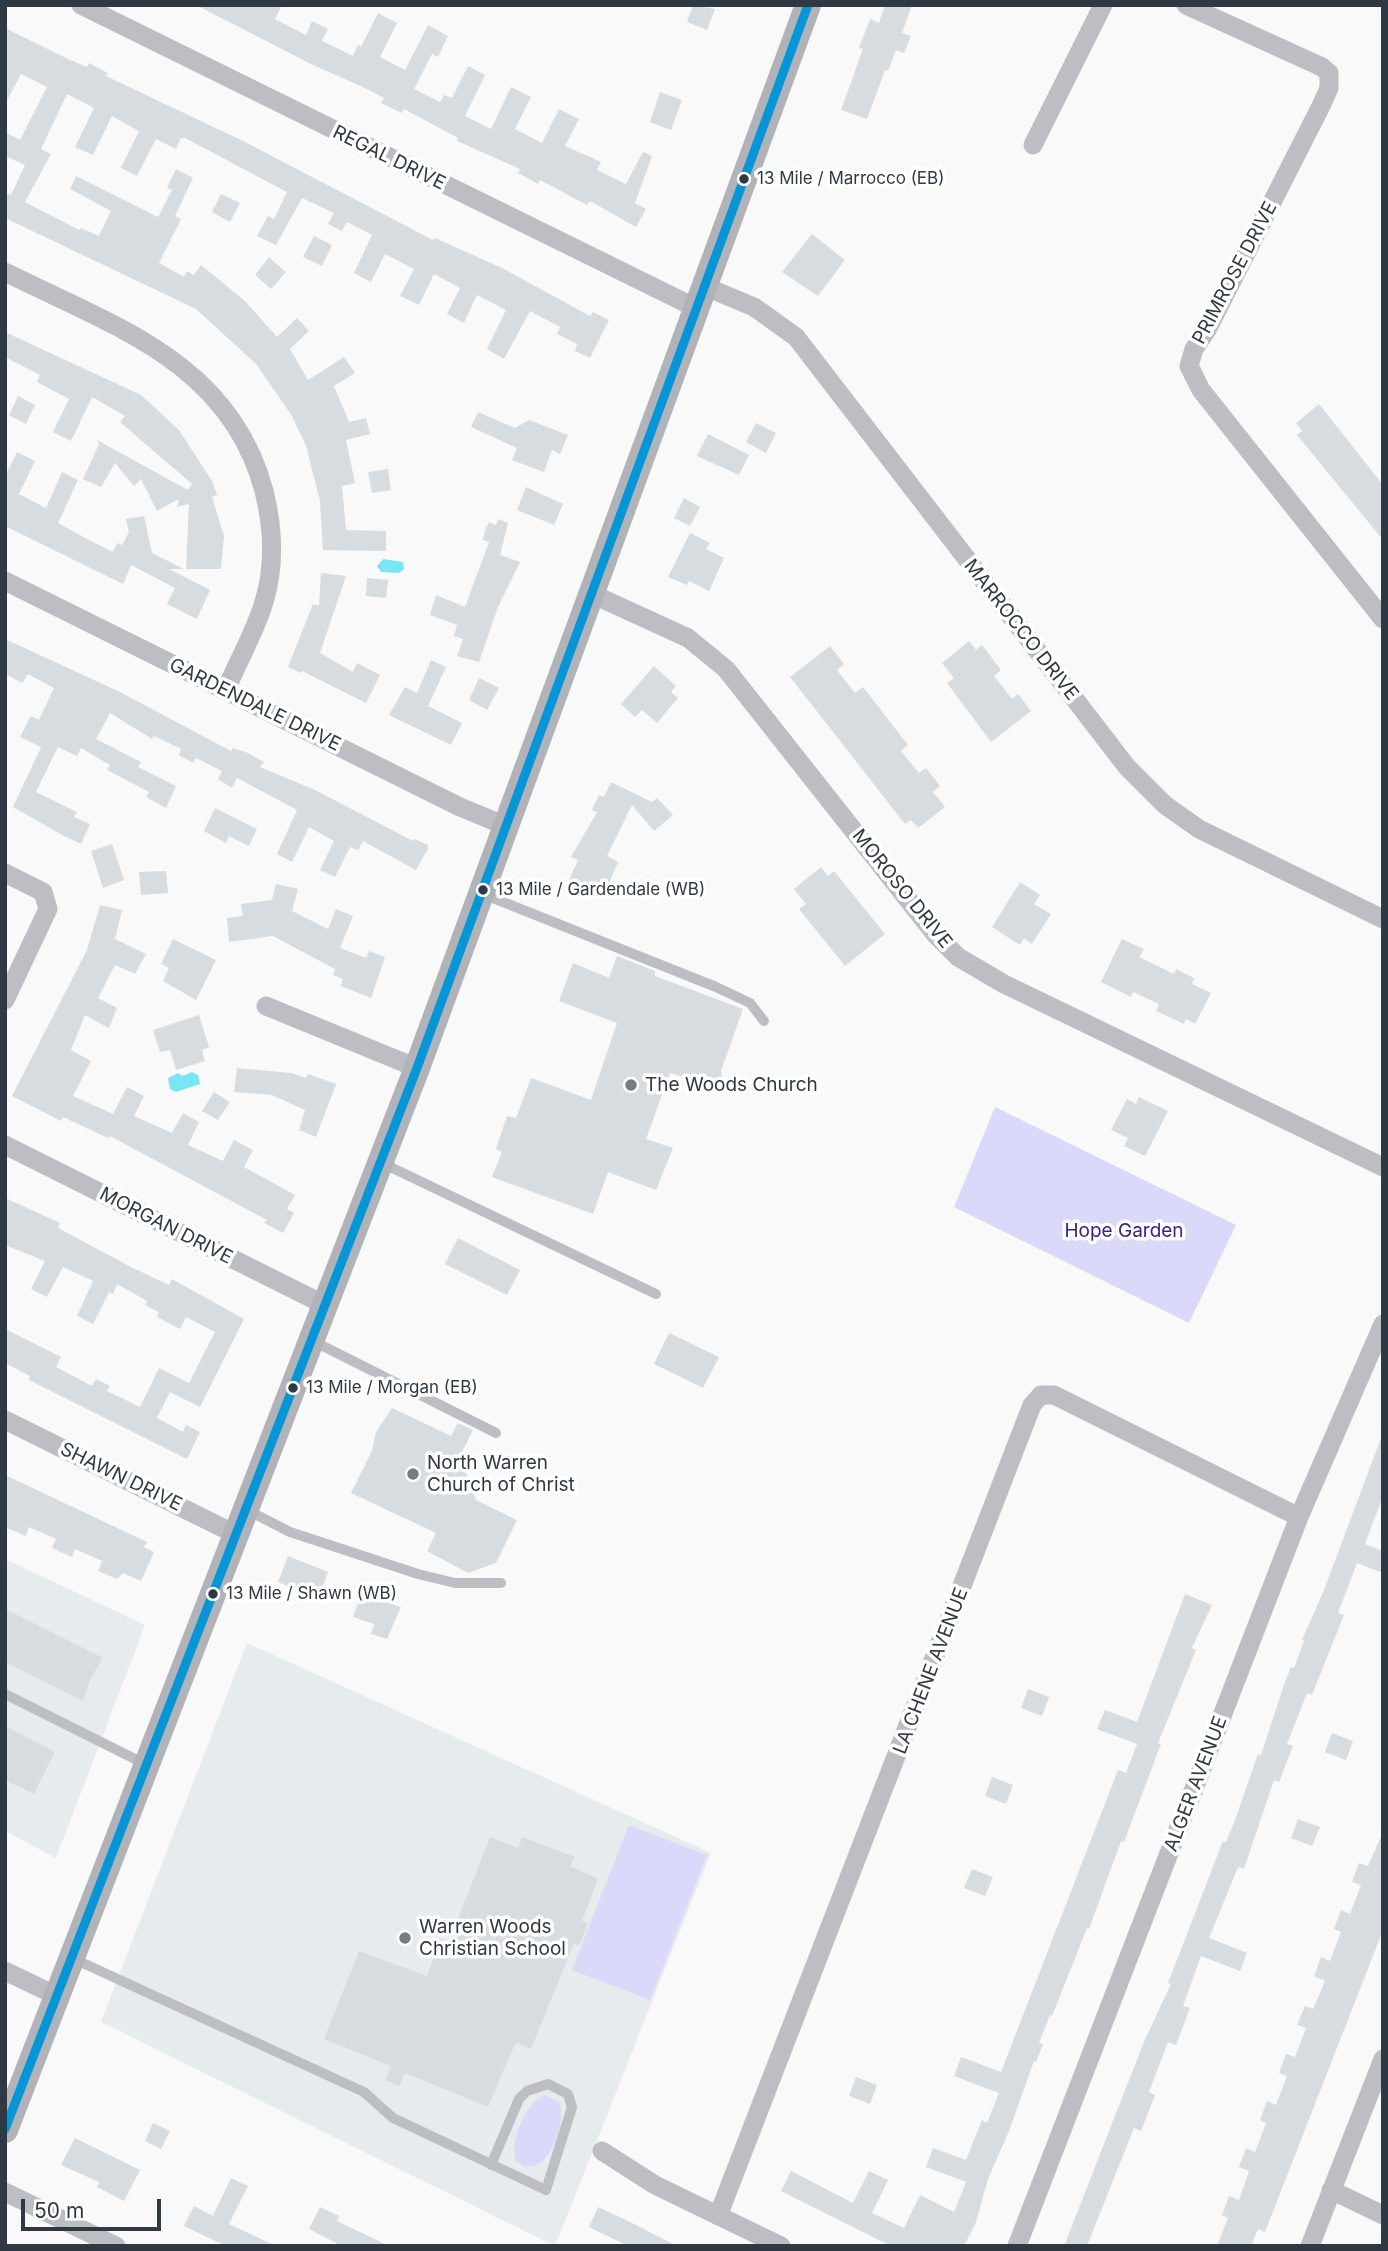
<!DOCTYPE html>
<html>
<head>
<meta charset="utf-8">
<style>
  body { margin:0 }
  #map { position:relative; width:1388px; height:2251px; overflow:hidden; background:#f9f9f9; font-family:Inter,sans-serif }
  canvas { display:block }
  .frame { position:absolute; inset:0; border:7px solid #2e3943; pointer-events:none }
  .scale { position:absolute; left:21px; top:2199px; width:140px; height:32px; box-sizing:border-box; border:4px solid #2e3943; border-top:0; padding-left:9px; font-size:21px; line-height:24px; white-space:nowrap; color:#2e3943; -webkit-text-stroke:5px #fff; paint-order:stroke }
</style>
</head>
<body>
<div id="map">
<canvas width="1388" height="2251"></canvas>
<div class="frame"></div>
<div class="scale">50 m</div>
</div>
<script>
const ctx = document.querySelector('canvas').getContext('2d');
ctx.lineJoin = 'round';
function fill(path, color) { ctx.fillStyle = color; ctx.fill(path, 'evenodd'); }
function trace(path, color, width, dash) { ctx.strokeStyle = color; ctx.lineWidth = width; ctx.lineCap = dash ? 'butt' : 'round'; ctx.setLineDash(dash || []); ctx.stroke(path); }
function label(font, color, halo, rows, align = 'center') {
  ctx.font = font + ' Inter,sans-serif'; ctx.lineWidth = 7; ctx.setLineDash([]); ctx.textBaseline = 'middle'; ctx.strokeStyle = halo; ctx.fillStyle = color; for (const [text, x, y, turn = 0] of rows) {
    ctx.save(); ctx.translate(x, y); ctx.rotate((+turn || 0) * Math.PI / 180); ctx.textAlign = isNaN(turn) ? turn : align; if (halo) ctx.strokeText(text, 0, 0); ctx.fillText(text, 0, 0); ctx.restore();
  }
}
const built = new Path2D(`
  M5 1559 145 1625 56 1858 5 1831Z
  M247 1643 711 1853 555 2246 101 2022Z`);
const green = new Path2D(`
  M995 1107 1236 1225 1189 1323 954 1207Z
  M629 1825 707 1855 650 2000 572 1970Z
  M544 2095 559 2102C569 2119 546 2186 516 2161 510 2141 525 2104 544 2095Z`);
const water = new Path2D(`
  M383 559 403 562 404 569 399 573 381 572 377 566Z
  M192 1072 198 1075 200 1084 176 1092 170 1089 168 1078 178 1073 182 1076Z`);
const building = new Path2D(`
  M196 5H282L275 19 306 35 312 21 328 29 322 41 353 56 358 45 361 47 378 13 397 23 380 57 405 70 428 25 448 36 438 57 432 54 414 89 440 102 444 95 452 98 468 66 485 75 465 116 491 129 511 87 531 97 515 129 542 143 559 109 579 119 565 146 601 162 597 170 626 184 643 152 652 156 635 203 646 209 636 227 590 201 587 205 540 180 538 184 518 173 520 169 457 141 458 138 404 109 402 113 381 103 384 98 367 89 311 64Z
  M693 5 715 9 707 30 687 22Z
  M885 5H912L902 33 911 36 904 53 896 50 888 71 885 70 867 119 841 110 863 49 859 48 870 19 879 23Z
  M5 28 68 59 87 67 89 63 108 73 106 76 243 141 433 240 435 238 502 268 590 316 593 312 609 320 590 358 575 351 577 344 557 334 560 327 530 311 504 359 487 349 506 310 477 295 464 323 447 314 460 288 434 274 419 305 400 296 414 269 385 254 371 282 354 273 372 235 347 222 342 231 328 224 334 213 302 198 276 245 257 236 268 216 274 219 287 192 185 138H181L176 149 156 139 137 176 121 168 139 131 112 116 93 155 75 147 94 108 67 94 41 149 51 154 25 202 79 230 81 228 99 236 111 211 70 189 76 176 158 217 172 190 167 188 176 169 193 178 175 216 181 219 159 263 184 277 187 271 194 275 201 265 245 301 277 337 297 318 309 331 290 349 308 380 344 357 355 373 334 386 349 422 366 418 370 434 346 440 355 483 342 486 346 530 386 531V551L323 550 320 501 306 446 292 416 256 364 196 309 5 218V193L11 195 25 165 5 156V132L20 140 47 87 21 74 5 104Z
  M660 92 682 100 671 130 650 122Z
  M221 194 240 203 230 222 212 212Z
  M812 234 845 260 818 296 782 272Z
  M314 236 332 245 322 266 303 257Z
  M269 257 286 272 271 289 255 275Z
  M5 332 141 395 179 430 212 481 217 495 212 497 224 536 221 569H186L189 504 177 507 179 499 157 511 141 479 134 486 115 463 101 487 83 479 99 444 97 440 188 490 192 484 120 422 125 416 92 397 71 441 53 432 69 399 37 382 40 375 5 357Z
  M18 396 35 405 26 424 9 415Z
  M1319 404 1383 485V540L1297 435 1302 431 1296 423Z
  M478 412 515 428 529 420 568 435 560 454 552 450 544 472 512 460 517 448 471 427Z
  M756 423 776 433 766 453 746 442Z
  M708 434 749 455 739 475 697 456Z
  M17 452 35 461 19 494 46 508 62 472 78 480 58 523 91 541 113 552 117 543 122 545 129 532 126 519 144 516 152 553 184 569H169L210 590 197 619 167 604 175 588 131 565 123 584 5 526V476Z
  M388 469 391 490 372 493 368 472Z
  M526 487 563 504 554 525 517 510Z
  M684 498 700 507 690 526 674 518Z
  M498 519 508 523 500 555 520 562 498 607 479 662 457 656 463 639 454 636 457 625 430 615 436 595 465 607 489 542 483 540 485 530 489 522 496 525Z
  M690 533 710 543 706 549 724 558 709 591 689 581 687 585 668 577Z
  M321 573 346 576 320 653 353 672 357 663 380 675 366 703 302 671 301 673 288 667 313 604 319 606Z
  M367 578 388 580 386 598 366 596Z
  M5 639 120 692 231 751 233 748 248 753 264 762 260 767 315 790 413 841 414 839 428 845V849L416 870 363 841 358 850 350 847 335 877 320 870 334 841 309 827 292 862 277 854 297 810 237 778 232 788 218 779 222 771 196 758 193 763 179 755 181 749 154 736 152 739 110 713 96 739 141 762 138 767 176 786 166 808 146 797 149 792 107 770 110 765 81 748 77 756 58 747 36 792 77 812 74 817 90 824 81 844 64 836 13 807 41 747 20 737 31 716 39 720 54 688 28 674 22 683 5 674Z
  M969 641 976 650 982 645 1001 670 994 676 1012 699 1018 694 1031 711 991 742 947 683 954 678 942 663Z
  M830 646 844 664 837 670 855 693 863 687 908 745 901 751 919 773 926 768 940 786 933 792 945 807 918 828 911 820 905 824 790 677Z
  M431 660 446 667 428 706 462 723 451 745 389 715 405 687 417 693Z
  M654 666 676 686 671 692 678 698 657 723 642 710 635 717 621 704Z
  M479 678 499 688 487 710 469 700Z
  M611 782 652 802 657 798 673 815 654 831 632 805 607 856 618 862 603 898 569 880 578 860 571 857 597 812 592 810 599 795 604 797Z
  M215 808 257 829 249 846 229 836 226 843 204 831Z
  M112 844 124 880 103 888 91 851Z
  M821 867 828 876 834 871 885 934 845 966 799 909 806 904 794 889Z
  M166 871 168 893 141 895 139 872Z
  M1020 882 1040 895 1034 904 1051 914 1032 944 1024 938 1020 945 992 927Z
  M276 884 298 889 292 911 328 929 336 909 353 916 340 948 366 958 369 951 385 957 371 998 341 986 343 979 333 975 335 969 273 936 229 942 227 918 243 916 241 904 272 900Z
  M100 905 122 910 115 939 146 954 135 974 115 965 98 998 117 1008 109 1028 85 1015 71 1050 91 1061 73 1096 113 1114 127 1087 144 1096 134 1116 172 1133 183 1113 199 1122 188 1145 223 1161 234 1140 253 1150 244 1167 295 1195 287 1209 294 1213 283 1233 264 1223 267 1220 110 1136 108 1138 63 1117 61 1121 12 1096 87 950Z
  M173 939 216 960 196 1000 163 981 169 968 161 964Z
  M1122 939 1144 949 1139 957 1174 974 1176 969 1194 978 1192 984 1211 993 1195 1024 1186 1019 1184 1024 1156 1011 1159 1004 1133 992 1131 997 1101 982Z
  M617 956 655 971V976L743 1009 721 1071 723 1079 701 1089 697 1081 670 1073 646 1139 673 1148 656 1190 608 1172 593 1214 492 1177 502 1152 496 1149 507 1116 516 1118 531 1078 591 1100 617 1023 559 1001 573 963 609 978Z
  M199 1015 209 1047 202 1050 205 1061 176 1070 170 1050 160 1052 153 1030Z
  M237 1068 291 1073 306 1078 308 1074 336 1084 316 1137 299 1130 305 1110 272 1095 234 1092Z
  M214 1092 230 1102 218 1120 202 1111Z
  M1139 1097 1168 1111 1145 1156 1124 1146 1128 1138 1111 1130 1127 1099 1136 1104Z
  M5 1198 60 1223 58 1228 131 1267 169 1285 172 1279 244 1319 200 1407 170 1392 157 1418 183 1432 186 1425 200 1432 187 1459 29 1380 30 1376 5 1363V1329L61 1357 56 1367 92 1386 96 1379 110 1386 107 1391 140 1407 159 1368 189 1383 215 1332 186 1317 180 1329 157 1317 159 1312 145 1305 147 1301 117 1284 113 1294 109 1292 93 1324 77 1316 93 1281 63 1267 47 1297 31 1289 45 1261 5 1245Z
  M458 1238 520 1270 507 1295 445 1264Z
  M669 1333 719 1357 703 1388 654 1364Z
  M392 1408 451 1436 458 1423 473 1430 460 1456 476 1500 517 1520 496 1563 468 1573 427 1551 436 1533 351 1493 372 1451 376 1432Z
  M1381 1438 1383 1496 1365 1544 1383 1551V1573L1357 1563 1338 1613 1344 1615 1312 1695 1307 1693 1287 1744 1293 1746 1279 1782 1274 1780 1244 1869 1238 1867 1209 1938 1247 1953 1240 1971 1201 1956 1183 2006 1190 2008 1176 2045 1168 2042 1149 2092 1155 2095 1141 2131 1134 2128 1087 2246H1064L1144 2042 1171 1984 1168 1983 1223 1841 1226 1842 1234 1823 1258 1754 1261 1755 1284 1685 1291 1667 1294 1668 1304 1641 1302 1640 1324 1590Z
  M5 1475 147 1542 144 1547 154 1552 141 1581 123 1573 117 1579 98 1571 102 1561 75 1549 72 1557 52 1548 56 1539 29 1527 26 1536 5 1527Z
  M288 1556 328 1572 318 1599 278 1582Z
  M361 1594 401 1607 387 1639 371 1634 374 1624 353 1617Z
  M1185 1594 1212 1605 1192 1648 1196 1650 1158 1743 1161 1744 1124 1842 1121 1841 1089 1929 1087 1928 1052 2016 1050 2015 1039 2043 1043 2044 1036 2062 1034 2061 1009 2131 988 2179 976 2222 964 2246H891L781 2191 791 2171 853 2203 869 2171 888 2180 872 2213 904 2228 920 2195 954 2212 966 2182 926 2167 933 2148 966 2160 982 2120 987 2123 999 2093 954 2076 961 2057 1001 2072 1118 1770 1126 1773 1137 1744 1097 1729 1105 1710 1137 1722Z
  M5 1609 103 1658 90 1680 83 1701 5 1662Z
  M1028 1689 1049 1697 1042 1716 1021 1708Z
  M5 1726 55 1752 34 1794 5 1780Z
  M1332 1733 1353 1741 1346 1760 1325 1752Z
  M992 1777 1013 1785 1006 1804 985 1796Z
  M1298 1819 1320 1827 1312 1846 1291 1838Z
  M1383 1832V1930L1265 2232 1258 2229 1251 2246H1217L1228 2218 1222 2215 1229 2196 1239 2200 1249 2171 1239 2167 1246 2148 1255 2152 1266 2123 1260 2120 1267 2101 1276 2105 1287 2076 1279 2073 1286 2054 1295 2057 1306 2028 1297 2025 1305 2006 1313 2009 1325 1981 1314 1976 1321 1957 1330 1961 1341 1932 1334 1929 1341 1910 1350 1914 1361 1885 1352 1882 1359 1863 1368 1866Z
  M490 1837 518 1848 522 1837 575 1857 570 1866 598 1879 582 1921 588 1923 579 1946 574 1943 531 2049 516 2042 488 2107 405 2073 399 2086 385 2080 391 2066 324 2039 359 1951 427 1976 440 1939 449 1942Z
  M972 1869 993 1877 985 1896 964 1888Z
  M856 2077 877 2085 870 2104 849 2096Z
  M153 2123 170 2131 161 2149 145 2141Z
  M75 2138 140 2170 124 2201 97 2187 99 2182 61 2165Z
  M231 2178 248 2186 229 2224 276 2246H226L184 2226 194 2206 213 2216Z
  M320 2207 339 2216 337 2221 389 2246H342L309 2229Z
  M598 2207 626 2220 677 2246H628L589 2227Z`);
const lane = new Path2D(`
  M483 894 716 987 750 1003 764 1021
  M382 1163 656 1294
  M313 1341 496 1433
  M247 1510 290 1532 418 1574 455 1583H501
  M5 1694 147 1765
  M74 1959 364 2092 393 2118 546 2190 572 2107 568 2094 548 2084 527 2091 519 2099 491 2165`);
const street = new Path2D(`
  M81 5 698 309
  M1186 5 1322 67 1329 73V88L1322 104 1207 330 1194 349 1189 366 1201 390 1383 619
  M1033 145 1103 5
  M5 272C113 326 230 362 264 491 273 527 275 566 264 602 255 632 238 661 226 690
  M706 287 754 307 796 337 1127 767 1165 805 1199 829 1383 919
  M5 581 460 807 506 826
  M592 594 688 638 726 669 936 935 958 957 1004 984 1383 1167
  M5 873 43 892 48 909 5 1000
  M266 1006 417 1068
  M5 1145 327 1306
  M5 1420 237 1535
  M5 1971 57 1996
  M602 2151 655 2185 781 2246
  M1331 2190 1383 2215
  M5 2192 116 2246
  M718 2216 1032 1405 1041 1395H1054L1299 1517
  M1017 2246 1299 1517 1383 1324
  M1310 2246 1383 2059`);
const secondary = new Path2D(`
  M5 2130 417 1068 808 5`);
const bus1 = new Path2D(`
  M5 2129 417 1068 808 5`);
const markers = [
  [744,179,6,"#2e3943"],
  [483,890,6,"#2e3943"],
  [631,1085,7,"#757c83"],
  [293,1388,6,"#2e3943"],
  [413,1474,7,"#757c83"],
  [213,1594,6,"#2e3943"],
  [405,1938,7,"#757c83"]
];
const busNames = [
  ["13 Mile / Marrocco (EB)",757,179],
  ["13 Mile / Gardendale (WB)",496,890],
  ["13 Mile / Morgan (EB)",306,1388],
  ["13 Mile / Shawn (WB)",226,1594]
];
const streetNames = [
  ["REGAL DRIVE",389,158,26],
  ["PRIMROSE DRIVE",1235,273,-62],
  ["MARROCCO DRIVE",1021,630,52],
  ["GARDENDALE DRIVE",255,705,26],
  ["MOROSO DRIVE",902,889,51],
  ["MORGAN DRIVE",166,1226,27],
  ["SHAWN DRIVE",121,1477,26],
  ["LA CHENE AVENUE",931,1671,-69],
  ["ALGER AVENUE",1196,1784,-69]
];
const poiNames = [
  ["The Woods Church",645,1085],
  ["North Warren",427,1463],
  ["Church of Christ",427,1485],
  ["Warren Woods",419,1927],
  ["Christian School",419,1949]
];
const parkNames = [
  ["Hope Garden",1124,1231]
];
fill(built, '#e6ebee');
fill(green, '#dad9fa');
fill(water, '#79e6f3');
fill(building, '#d6dce0');
trace(lane, '#bdbec3', 10);
trace(street, '#bdbec3', 19);
trace(secondary, '#b1b3b8', 26);
trace(bus1, '#0696d7', 9);
for (const [x, y, r, color] of markers) { const dot = new Path2D(); dot.arc(x, y, r, 0, 2 * Math.PI); ctx.fillStyle = color; ctx.fill(dot); trace(dot, '#fff', 2.5); }
label('17px', '#2e3943', '#fff', busNames, 'left');
label('19px', '#2e3943', '#fff', streetNames);
label('19px', '#2e3943', '#fff', poiNames, 'left');
label('19px', '#3a2388', '#fff', parkNames);
</script>
</body>
</html>
